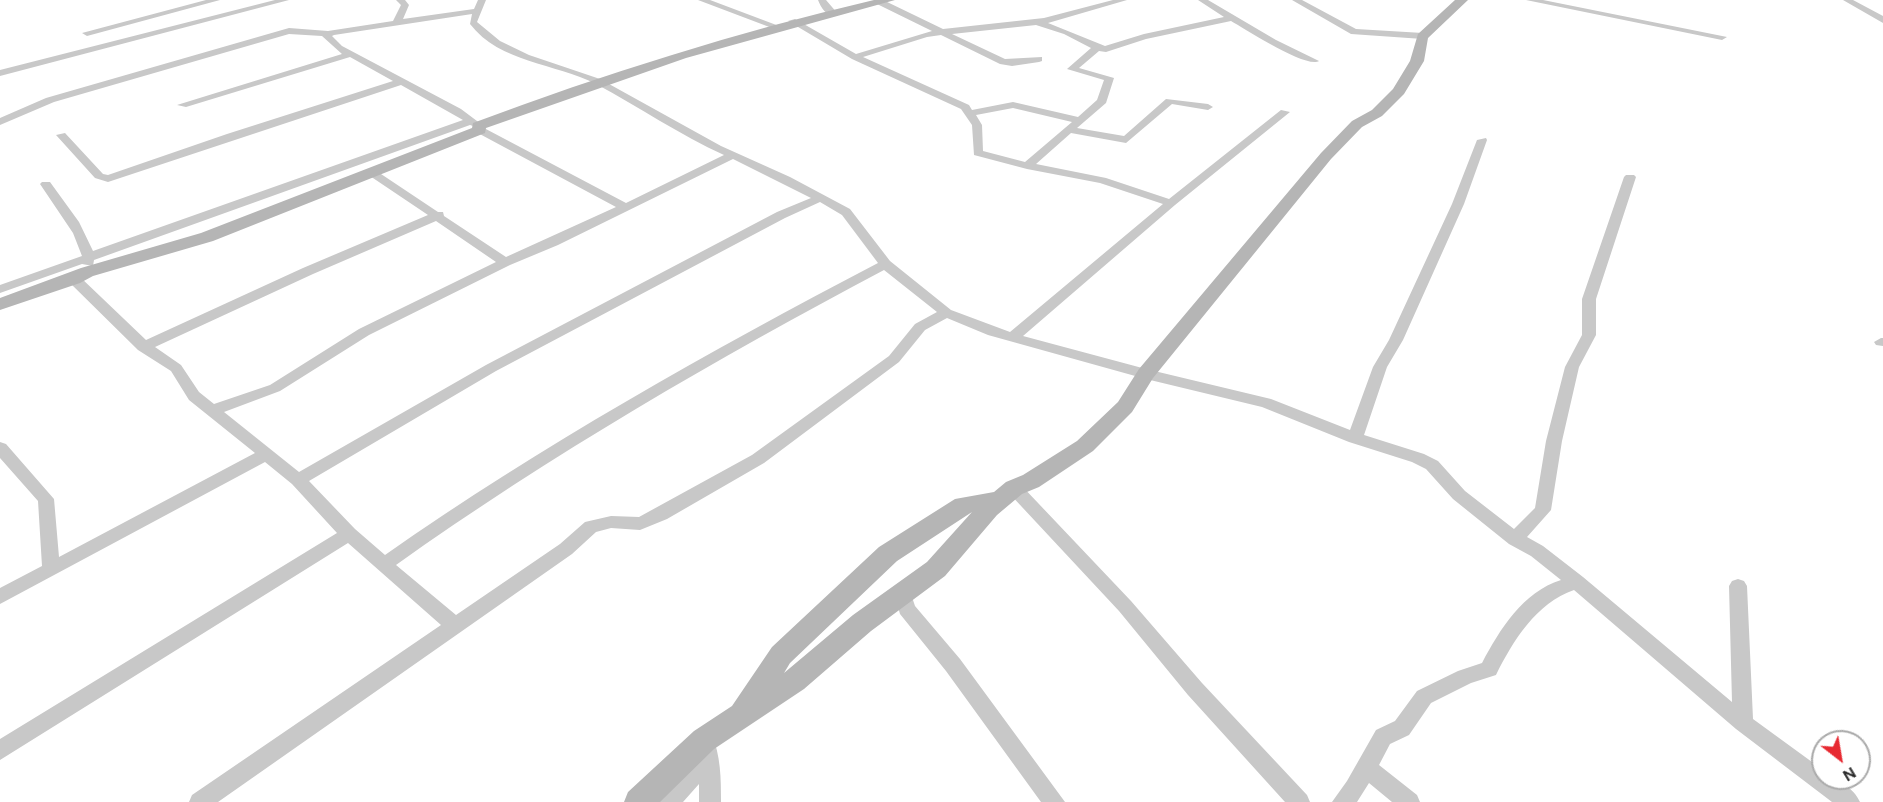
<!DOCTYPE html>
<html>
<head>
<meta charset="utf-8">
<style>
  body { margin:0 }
  #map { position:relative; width:1883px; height:802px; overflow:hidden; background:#fff; font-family:"DM Sans",sans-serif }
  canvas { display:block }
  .north { position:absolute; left:1811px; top:730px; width:60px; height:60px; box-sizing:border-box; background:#fff; border:2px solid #aaa; border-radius:50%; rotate:149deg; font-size:16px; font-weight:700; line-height:24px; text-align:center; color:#2b2b2b }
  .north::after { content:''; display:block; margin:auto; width:21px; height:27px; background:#e72931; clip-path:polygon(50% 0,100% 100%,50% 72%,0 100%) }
</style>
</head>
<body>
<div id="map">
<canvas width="1883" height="802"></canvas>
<div class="north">N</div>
</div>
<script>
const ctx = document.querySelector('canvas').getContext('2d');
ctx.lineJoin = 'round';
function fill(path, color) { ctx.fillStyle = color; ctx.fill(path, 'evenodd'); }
const street = new Path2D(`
  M206 0H220L87 36 82 33Z
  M275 0H289L0 76V70Z
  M396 0H405L409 5 403 19 474 9 478 0H486L477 22 500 41 529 55 600 79 721 146 790 177 850 209 890 261 951 310 1010 332 1163 204 1100 183 1027 169 974 155 972 125 961 109 852 59 788 21 795 19 856 54 932 31 877 4 878 0H883L943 29 1044 18 1113 0H1127L1048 23 1105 46 1144 34 1224 17 1198 0H1208L1276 40 1319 61C1307 69 1245 29 1231 21L1146 39 1106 52 1099 51 1079 68 1114 78 1106 103 1077 128 1124 136 1166 99 1208 104 1213 107 1208 110 1172 104 1126 143 1071 133 1036 164 1106 178 1169 199 1281 110 1290 112 1175 205 1023 336 1146 369 1271 399 1350 430 1373 367 1389 340 1452 204 1477 140 1486 138 1487 140 1464 204 1403 340 1387 367 1364 435 1424 454 1438 461 1465 491 1514 529 1535 508 1546 441 1565 367 1582 335V299L1624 177 1626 175H1634L1636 177 1596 299V335L1579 367 1562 441 1551 510 1527 537 1543 546 1583 577 1732 702 1729 586 1732 581 1738 579 1744 581 1747 586 1753 719 1823 770V778C1837 778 1854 788 1860 802H1832L1736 729 1574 590C1536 603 1513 641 1496 675L1471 683 1431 703 1409 735 1390 744 1379 765 1417 795 1420 802H1392L1369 783 1357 802H1332L1347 781 1376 730 1395 721 1417 691 1458 671 1482 663C1500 629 1523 592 1561 580L1531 556 1509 544 1453 499 1426 469 1412 462 1349 442 1262 407 1146 379 988 335 947 318 925 330 899 362 764 463 667 519 640 530 611 528 596 532 572 554 218 802H189L192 795 441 625 348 543 0 760V739L337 533 292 484 265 462 0 604V588L42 566 38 501 0 458V442L6 444 54 499 59 557 255 453 189 400 171 371 138 350 69 282 67 279 69 276H79L146 340 303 268 428 215 367 174V170H375L438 212H443L444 216 506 257 616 207 476 132V128H484L626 203 724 155C680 135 639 107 596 84 555 63 500 63 470 24L472 14 334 35 332 36 342 46 461 109 481 124 476 127 470 125 94 260 93 266 82 264 0 293V285L82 256 73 233 40 184 42 182H50L79 222 93 251 463 120 401 85 108 182 95 178 56 135 65 133 103 174 108 175 227 134 393 81 350 57 186 107 177 105 342 54 322 36 289 34 54 102 0 125V118L46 98 289 28 328 31 393 21 401 5ZM1036 25 1064 34 1091 48 1067 69 1104 80 1097 100 1078 117 1013 102 972 110 969 105 863 57 927 37 941 35 1000 64 1012 66 1039 62 1042 61V57L1005 59 952 34ZM1013 108 1072 122 1025 162 983 151 982 125 976 115ZM733 159 811 198 777 212 486 365 299 472 224 412 280 391 369 335 510 265 558 245ZM820 202 842 215 878 263C708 352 542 445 385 555L355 529 309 481 496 371 785 218ZM436 221 496 262 359 329 270 385 214 404 199 392 181 365 155 347 313 274ZM884 270 937 312 915 324 889 356 752 455 639 517 611 516 585 522 560 544 456 615 396 565C552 454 716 359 884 270Z
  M698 0H710L779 26 772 28Z
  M818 0H826L838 14 837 16C827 17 821 8 818 0Z
  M1292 0H1302L1356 29 1423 33 1428 36 1423 39 1351 34Z
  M1526 0H1543L1727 37 1722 40Z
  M1843 0H1853L1883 16V23Z
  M1881 338H1883V346L1876 345 1874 342Z
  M1014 482 1020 484 1131 601 1202 683 1307 795 1310 802H1285L1188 695 1119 611 1008 492 1006 488 1008 484Z
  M903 586 909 588 915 606 960 659 1065 802H1041L946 671 900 614 894 593 897 588Z
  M704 731 711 733C721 755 721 779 721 802H699V784L683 802H658L661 795 697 757 694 740 697 733Z`);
const secondary = new Path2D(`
  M874 0H895L686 58 486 128 485 133 213 241 93 276 80 283 0 310V298L81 268 201 233 472 128 473 123C604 74 737 32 874 0Z
  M1455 0H1468L1428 38 1424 61 1404 94 1382 116 1362 127 1331 159 1153 378 1132 412 1093 451 1039 487 1022 494 997 515 945 576 871 631 804 689 714 749 660 802H624L628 792 694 731 732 706 772 647 879 547 955 499 994 492 1006 482 1023 475 1077 441 1118 402 1139 369 1321 153 1352 121 1372 110 1393 89 1410 61 1418 34ZM972 512 927 562 853 615 784 673 790 663 897 561Z`);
fill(street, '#c8c8c8');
fill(secondary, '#b5b5b5');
</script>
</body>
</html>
